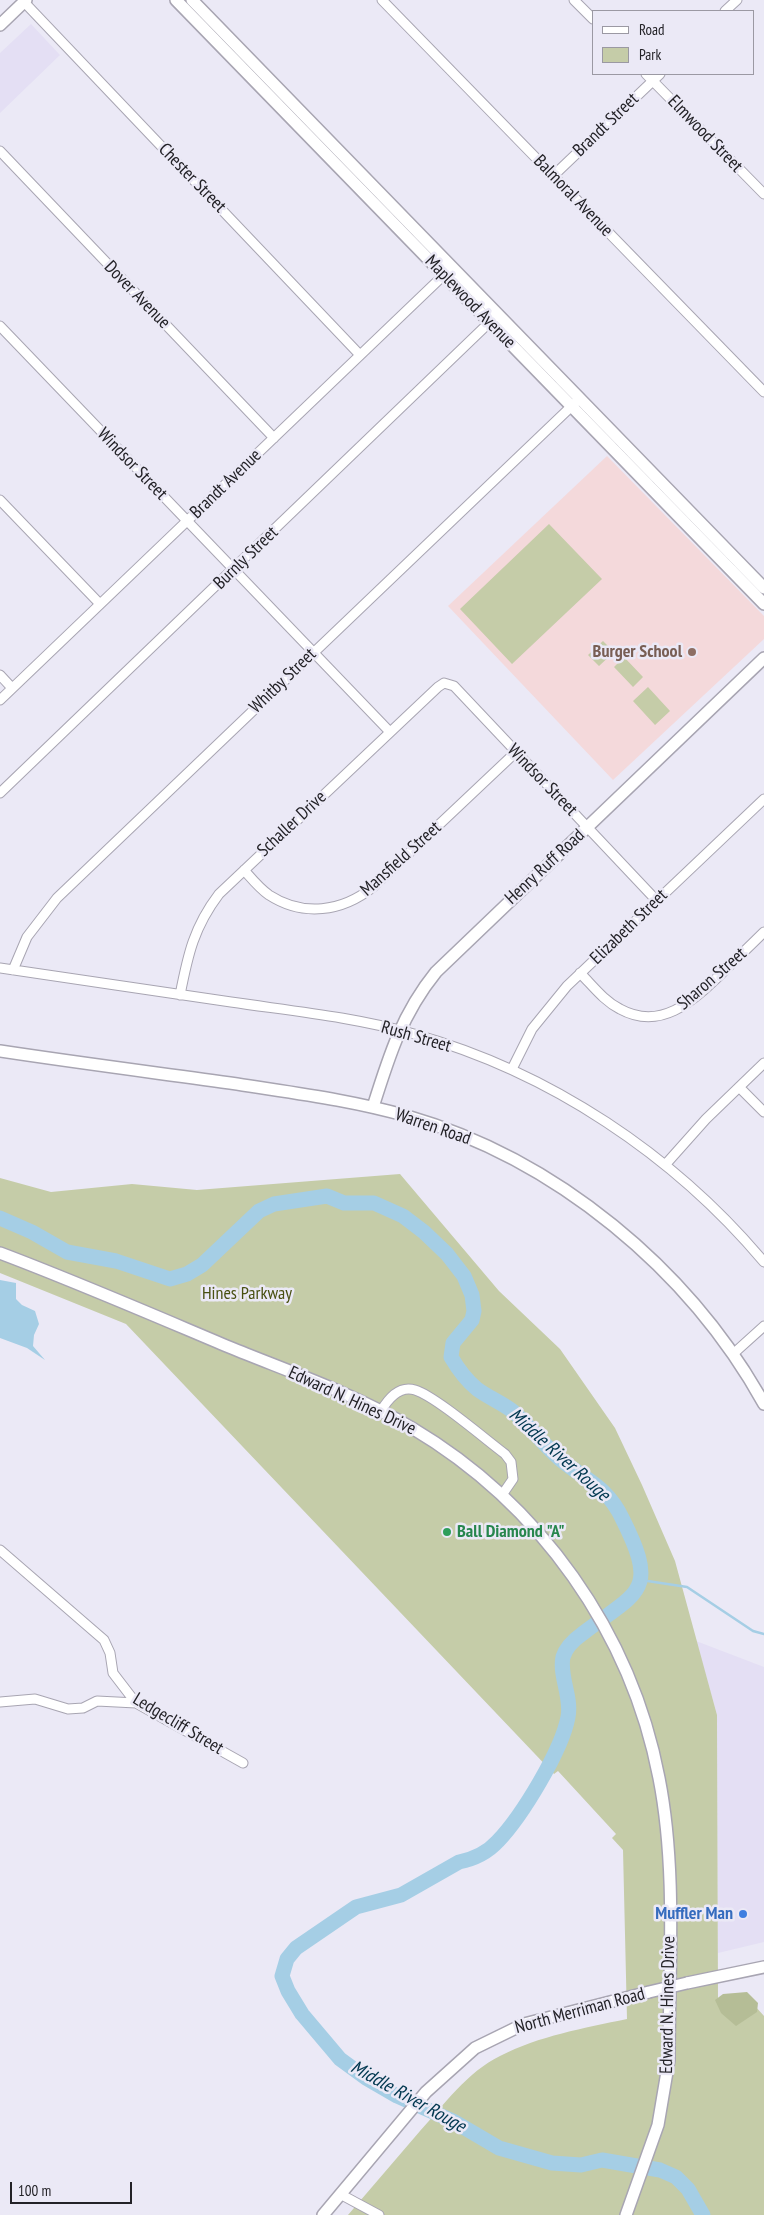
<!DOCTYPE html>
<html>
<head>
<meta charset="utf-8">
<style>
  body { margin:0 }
  #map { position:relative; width:764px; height:2215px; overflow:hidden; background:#ebe9f6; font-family:"PT Sans Narrow",sans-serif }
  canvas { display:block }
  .legend { position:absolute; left:592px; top:10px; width:162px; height:65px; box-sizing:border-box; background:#ebe9f6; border:1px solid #9b99a3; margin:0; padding:6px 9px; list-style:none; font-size:15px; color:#232227 }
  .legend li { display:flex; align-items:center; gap:10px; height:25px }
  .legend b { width:25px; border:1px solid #9b99a3 }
  .scale { position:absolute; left:10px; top:2182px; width:122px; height:22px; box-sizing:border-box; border:2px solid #232227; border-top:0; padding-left:6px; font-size:15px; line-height:18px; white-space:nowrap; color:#232227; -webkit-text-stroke:4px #ebe9f6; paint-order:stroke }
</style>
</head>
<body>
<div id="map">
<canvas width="764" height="2215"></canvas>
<ul class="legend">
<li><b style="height:6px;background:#fff"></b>Road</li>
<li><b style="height:14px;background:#c5cca8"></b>Park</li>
</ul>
<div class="scale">100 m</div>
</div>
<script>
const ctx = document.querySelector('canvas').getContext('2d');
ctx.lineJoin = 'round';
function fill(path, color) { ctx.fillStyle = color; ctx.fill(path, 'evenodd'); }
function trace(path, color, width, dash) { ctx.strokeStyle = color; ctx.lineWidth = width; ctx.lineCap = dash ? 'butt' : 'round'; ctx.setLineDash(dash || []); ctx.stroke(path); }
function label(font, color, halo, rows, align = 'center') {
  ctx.font = font + ' "PT Sans Narrow",sans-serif'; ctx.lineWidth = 5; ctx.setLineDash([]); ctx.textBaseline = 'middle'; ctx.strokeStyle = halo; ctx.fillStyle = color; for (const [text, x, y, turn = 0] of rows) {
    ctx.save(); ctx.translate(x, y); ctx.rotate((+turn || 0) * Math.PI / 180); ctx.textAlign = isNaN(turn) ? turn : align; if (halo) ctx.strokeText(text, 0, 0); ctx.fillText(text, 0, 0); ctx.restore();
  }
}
const built = new Path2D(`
  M31 24 60 55 0 113V53Z
  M696 1641 764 1667V1942L718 1953 717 1715Z`);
const education = new Path2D(`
  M607 456 764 616V639L613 780 448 606Z`);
const green = new Path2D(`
  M549 524 602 579 512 664 460 609Z
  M603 641 614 652 599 666 588 655Z
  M624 657 643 677 633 687 614 667Z
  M648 687 670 711 655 725 633 701Z
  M400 1174 499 1291 560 1349 615 1428 642 1485 675 1561 717 1715 718 2001 746 1996 764 2016V2215H348C372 2187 396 2159 420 2131 444 2105 467 2072 500 2056 539 2036 584 2028 627 2019L623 1850 612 1838 616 1834 558 1771 554 1774 126 1324 0 1273V1178L51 1192 132 1184 197 1190Z`);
const forest = new Path2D(`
  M747 1992 758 2003 757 2012 736 2026 721 2013 715 2000 723 1994Z`);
const water = new Path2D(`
  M0 1280 16 1283V1299L22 1305 35 1311 39 1324 34 1335 33 1346 45 1360 27 1348 0 1338Z`);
const stream = new Path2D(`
  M641 1580 687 1587 753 1631 764 1634`);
const river = new Path2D(`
  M0 1218 32 1232 67 1252 116 1261 170 1279 187 1274 202 1265 259 1211 274 1204 327 1196 344 1203H374L403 1216 424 1232 447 1254 464 1276 472 1295 474 1311 472 1320 453 1343 451 1357C458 1369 466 1380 477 1389 489 1398 503 1403 515 1413 531 1428 544 1445 560 1459 585 1480 607 1486 622 1518 660 1593 638 1591 582 1634 575 1639 566 1647 563 1657 559 1676 572 1697 568 1717 562 1750 522 1816 498 1841 488 1852 474 1859 459 1862L401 1895 356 1907 296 1948 287 1959 282 1976 288 1991 302 2014 340 2059 366 2078 397 2096 453 2121 499 2148 552 2163 581 2165 602 2160 660 2170 676 2177 688 2189 703 2215`);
const street = new Path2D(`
  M382 0 764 392
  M574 0 593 19
  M24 2 360 355
  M725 11 737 0
  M646 74 764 194
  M0 151 274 438
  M553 176 660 74
  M0 326 390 732
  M0 500 100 604
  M0 675 12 688
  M0 700 448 271
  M0 793 494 318
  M244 870C252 879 259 888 269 895 303 917 342 912 373 887L516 752
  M0 968C77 979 154 991 231 1002 292 1011 354 1017 414 1034 550 1072 674 1155 764 1262
  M13 970 27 937 57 898 576 402
  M580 973C593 986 604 1001 620 1009 660 1031 692 1002 720 975 734 961 749 947 764 932
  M180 995C188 954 194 927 219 894L438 687 444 683 454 686 657 901
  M512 1069 532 1029 567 986 764 799
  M739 1087 764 1112
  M665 1165 706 1119 764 1063
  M733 1354 764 1326
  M381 1411C388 1399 399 1385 415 1390 435 1396 485 1439 505 1454L511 1462 513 1479 502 1495
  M0 1550 104 1640 110 1653 113 1673 136 1703 243 1763
  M0 1702 35 1699 68 1709 83 1708 97 1701 136 1703
  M340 2194 379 2215`);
const secondary = new Path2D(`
  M176 0 764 604
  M192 0 764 588
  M0 25 26 0
  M0 1051C79 1063 158 1073 237 1084 294 1093 351 1100 407 1116 556 1159 689 1269 764 1404
  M373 1107C389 1056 402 1014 436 972L764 658
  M0 1253C77 1282 153 1315 229 1347 290 1372 355 1394 412 1428 540 1504 631 1632 659 1778 677 1869 669 1968 669 2060L658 2125 626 2215
  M687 1983 764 1967
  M323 2215 426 2092 475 2048 524 2024 649 1992`);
const secondaryBridge = new Path2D(`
  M649 1992 687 1983`);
const markers = [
  [692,652,5,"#8d6e63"],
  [447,1532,5,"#2e9e5b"],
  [743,1914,5,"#3f7fe0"]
];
const streetNames = [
  ["Brandt Street",606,125,-44],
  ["Elmwood Street",705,134,46],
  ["Chester Street",192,178,46],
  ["Balmoral Avenue",573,196,46],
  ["Dover Avenue",137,295,46],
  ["Maplewood Avenue",470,302,46],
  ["Windsor Street",132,464,46],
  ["Brandt Avenue",226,484,-44],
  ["Burnly Street",246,558,-44],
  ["Whitby Street",283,681,-44],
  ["Windsor Street",542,780,46],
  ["Schaller Drive",292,824,-43],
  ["Mansfield Street",401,859,-42],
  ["Henry Ruff Road",545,867,-43],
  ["Elizabeth Street",629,927,-44],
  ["Sharon Street",712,979,-41],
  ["Rush Street",416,1037,16],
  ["Warren Road",433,1127,19],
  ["Edward N. Hines Drive",352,1401,25],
  ["Ledgecliff Street",178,1724,31],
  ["Edward N. Hines Drive",668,2005,-89],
  ["North Merriman Road",580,2011,-15]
];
const educationNames = [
  ["Burger School",682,652]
];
const parkNames = [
  ["Hines Parkway",247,1294]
];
const leisureNames = [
  ["Ball Diamond \"A\"",457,1532]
];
const shopNames = [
  ["Muffler Man",733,1914]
];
const waterNames = [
  ["Middle River Rouge",559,1455,42],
  ["Middle River Rouge",408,2097,29]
];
fill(built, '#e4dff4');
fill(education, '#f4d9db');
fill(green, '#c5cca8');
fill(forest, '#b5bd96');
fill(water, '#a5cee5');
trace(stream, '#a5cee5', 2.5);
trace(river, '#a5cee5', 15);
trace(street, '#a8a5b2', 11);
trace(secondary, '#a8a5b2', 14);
trace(street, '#fff', 9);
trace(secondary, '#fff', 11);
trace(secondaryBridge, '#a8a5b2', 14, []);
trace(secondaryBridge, '#fff', 11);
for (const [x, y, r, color] of markers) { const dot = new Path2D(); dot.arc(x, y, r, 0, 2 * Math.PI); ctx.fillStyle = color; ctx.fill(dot); trace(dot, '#ebe9f6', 2); }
label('18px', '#232227', '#ebe9f6', streetNames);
label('bold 18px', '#785e54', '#ebe9f6', educationNames, 'right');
label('18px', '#485011', '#ebe9f6', parkNames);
label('bold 18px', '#27864d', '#ebe9f6', leisureNames, 'left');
label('bold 18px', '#366cbe', '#ebe9f6', shopNames, 'right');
label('italic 19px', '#00374f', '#ebe9f6', waterNames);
</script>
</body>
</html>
